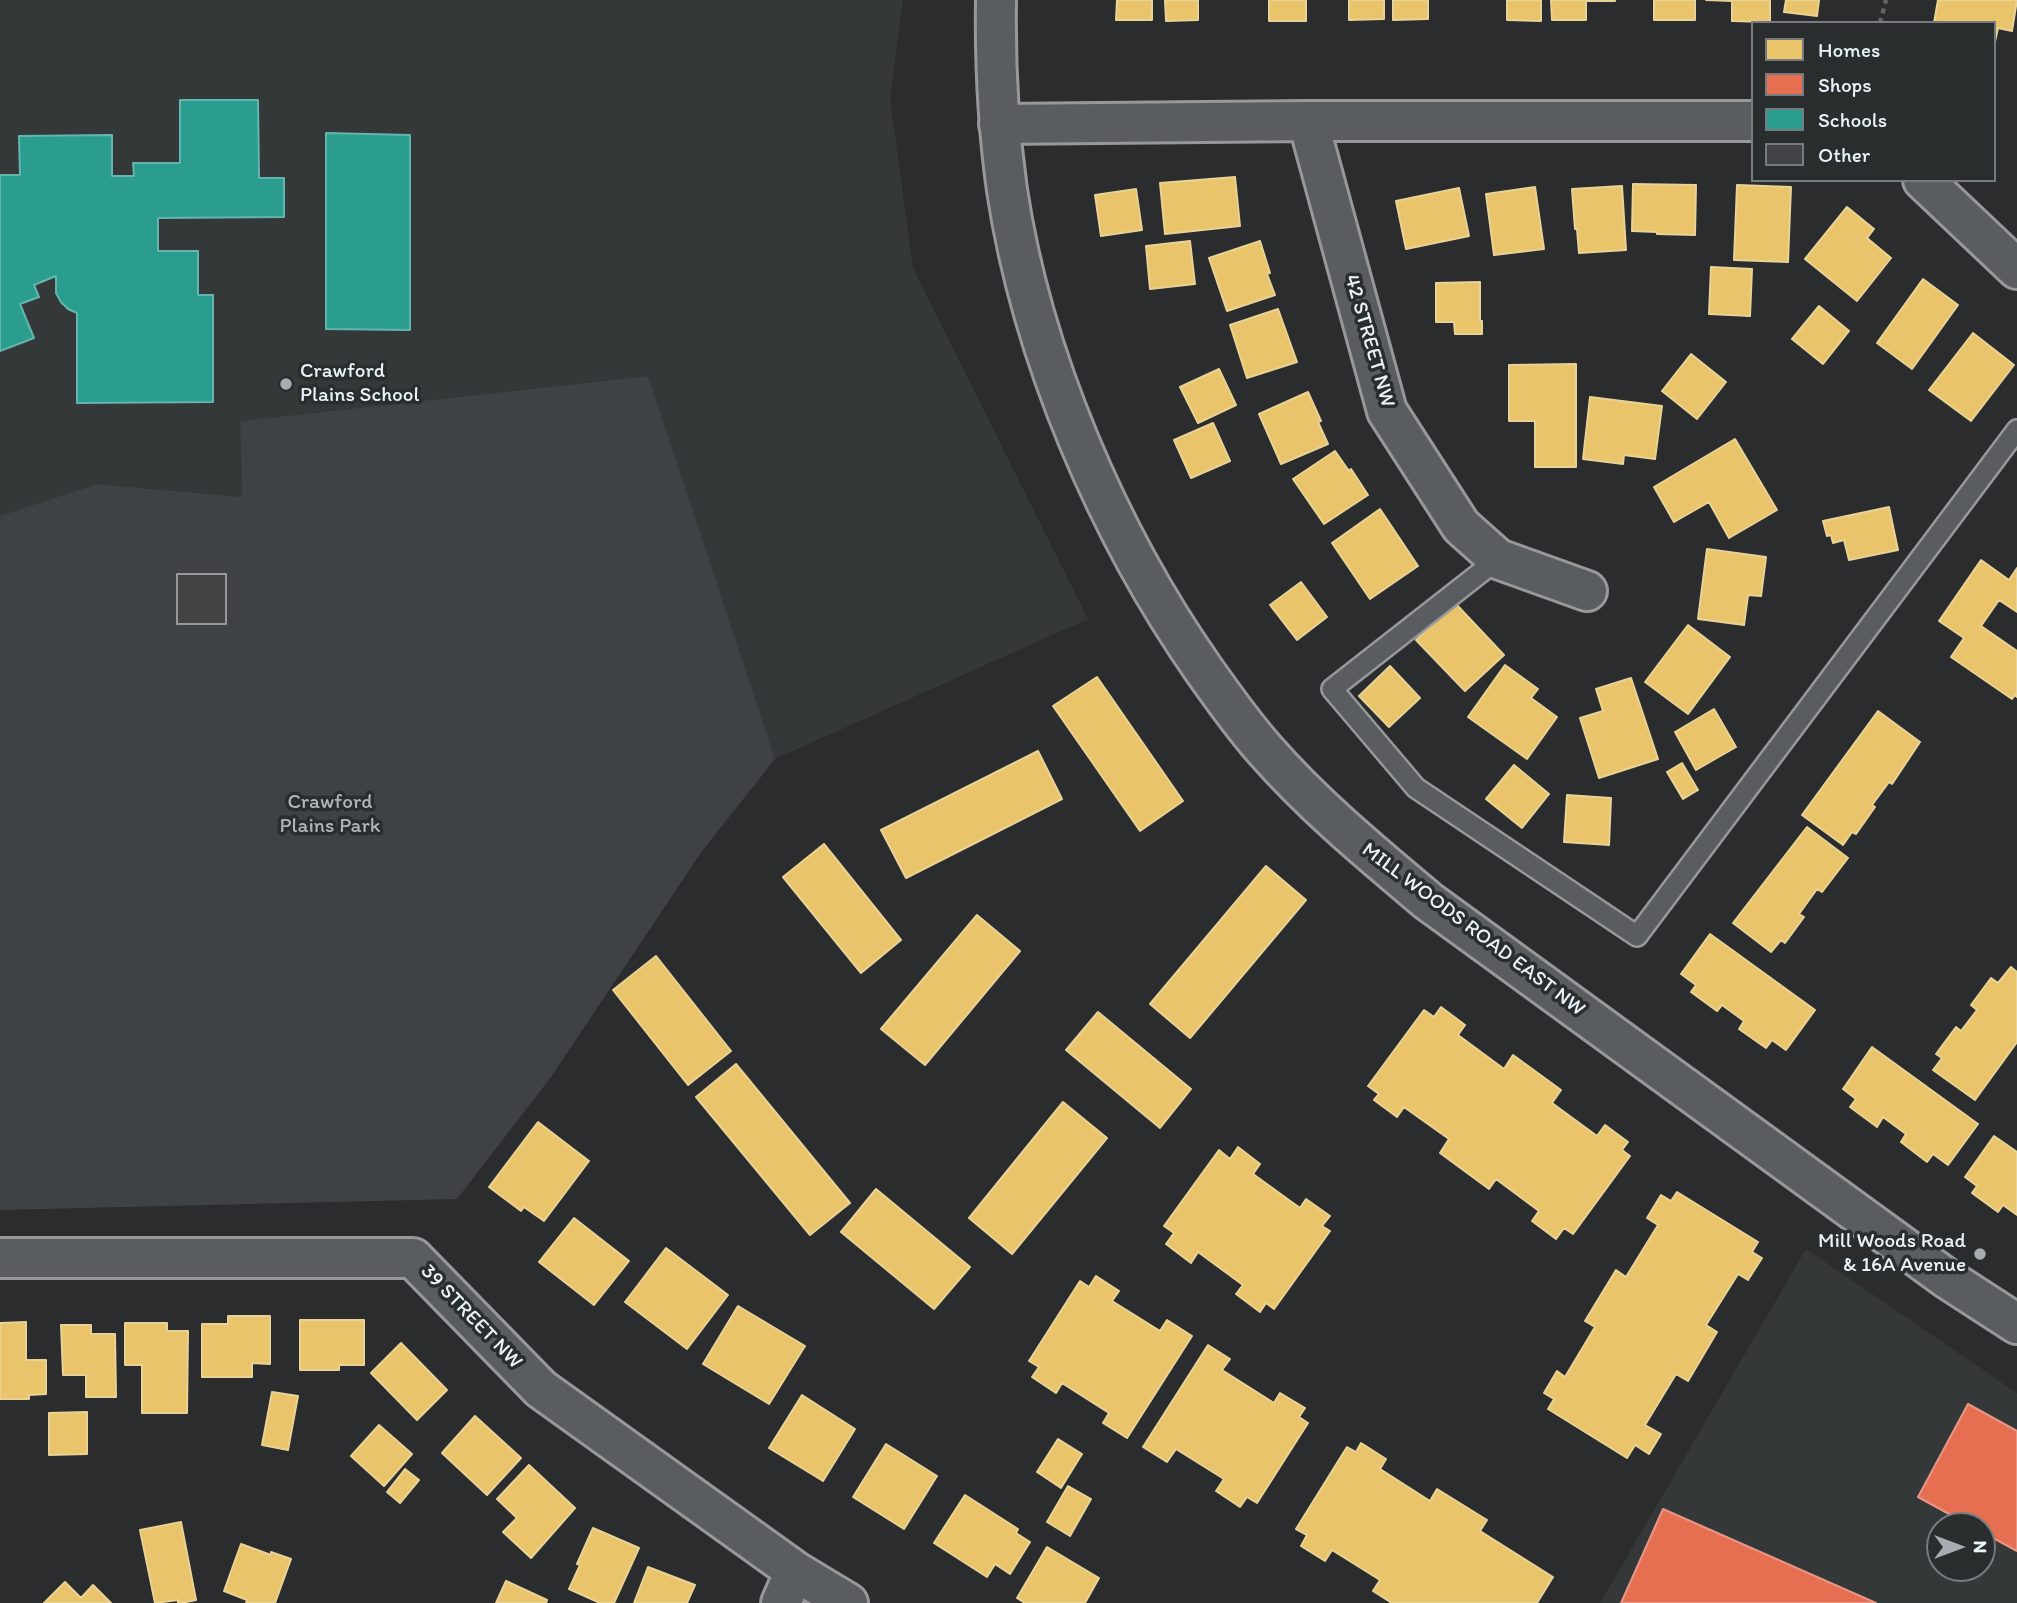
<!DOCTYPE html>
<html>
<head>
<meta charset="utf-8">
<style>
  body { margin:0 }
  #map { position:relative; width:2017px; height:1603px; overflow:hidden; background:#2b2c2d; font-family:Itim,sans-serif }
  canvas { display:block }
  .legend { position:absolute; left:1751px; top:21px; width:245px; height:161px; box-sizing:border-box; background:#2a2d2e; border:2px solid #767b7f; margin:0; padding:9px 12px; list-style:none; font-size:21px; color:#e8f1f8 }
  .legend li { display:flex; align-items:center; gap:14px; height:35px }
  .legend b { width:35px; border:2px solid #767b7f }
  .north { position:absolute; left:1926px; top:1512px; width:70px; height:70px; box-sizing:border-box; background:#2a2d2e; border:2px solid #767b7f; border-radius:50%; rotate:90deg; font-size:19px; font-weight:700; line-height:28px; text-align:center; color:#e8f1f8 }
  .north::after { content:''; display:block; margin:auto; width:24px; height:32px; background:#a6acb1; clip-path:polygon(50% 0,100% 100%,50% 72%,0 100%) }
</style>
</head>
<body>
<div id="map">
<canvas width="2017" height="1603"></canvas>
<ul class="legend">
<li><b style="height:19px;background:#e9c46a"></b>Homes</li>
<li><b style="height:19px;background:#e76f51"></b>Shops</li>
<li><b style="height:19px;background:#2a9d8f"></b>Schools</li>
<li><b style="height:19px;background:#424344"></b>Other</li>
</ul>
<div class="north">N</div>
</div>
<script>
const ctx = document.querySelector('canvas').getContext('2d');
ctx.lineJoin = 'round';
function fill(path, color) { ctx.fillStyle = color; ctx.fill(path, 'evenodd'); }
function trace(path, color, width, dash) { ctx.strokeStyle = color; ctx.lineWidth = width; ctx.lineCap = dash ? 'butt' : 'round'; ctx.setLineDash(dash || []); ctx.stroke(path); }
function label(font, color, halo, rows, align = 'center') {
  ctx.font = font + ' Itim,sans-serif'; ctx.lineWidth = 7; ctx.setLineDash([]); ctx.textBaseline = 'middle'; ctx.strokeStyle = halo; ctx.fillStyle = color; for (const [text, x, y, turn = 0] of rows) {
    ctx.save(); ctx.translate(x, y); ctx.rotate((+turn || 0) * Math.PI / 180); ctx.textAlign = isNaN(turn) ? turn : align; if (halo) ctx.strokeText(text, 0, 0); ctx.fillText(text, 0, 0); ctx.restore();
  }
}
const built = new Path2D(`
  M0 0H903L890 98 913 268 1088 619 775 759 647 376 240 421 242 497 97 484 0 516Z
  M1806 1249 2017 1393V1603H1600ZM1940 1526H1982V1568H1940Z`);
const green = new Path2D(`
  M648 376 775 759 702 851 551 1077 457 1199 0 1210V516L97 484 242 497 240 421Z`);
const homes = new Path2D(`
  M1117 0H1152V20H1116Z
  M1165 0H1198V20L1166 21Z
  M1269 0H1306V21H1269Z
  M1349 0H1384V19L1349 20Z
  M1393 0H1428V19L1393 20Z
  M1507 0H1541V21L1507 20Z
  M1551 0H1615V1H1586V20H1552Z
  M1654 0H1695V20H1654Z
  M1706 0H1770V22L1732 21V1Z
  M1786 0H1819L1817 16 1784 12Z
  M1938 0H2017L2012 31 1998 28 1994 46V23H1934Z
  M1235 177 1240 226 1165 234 1160 183Z
  M1633 184 1696 185 1695 235 1657 234V232L1632 231Z
  M1737 185 1791 187 1788 262 1734 260Z
  M1622 186 1626 250 1579 253 1577 229H1575L1572 189Z
  M1535 187 1544 249 1494 255 1486 194Z
  M1459 188 1469 236 1406 249 1396 201Z
  M1136 189 1142 230 1101 236 1095 195Z
  M1847 207 1874 229 1867 238 1891 258 1857 301 1805 259Z
  M1190 241 1195 284 1150 289 1146 246Z
  M1260 241 1270 273 1267 274 1275 295 1227 311 1209 258Z
  M1711 267 1752 269 1750 316 1709 314Z
  M1923 279 1958 305 1912 369 1877 343Z
  M1480 282V321H1482V334H1455L1454 322H1436V283Z
  M1819 306 1849 331 1823 364 1792 339Z
  M1278 309 1297 362 1247 378 1230 325Z
  M1973 333 2014 365 1971 421 1929 390Z
  M1691 354 1726 382 1697 419 1662 391Z
  M1576 364V467H1535V421H1509V365Z
  M1219 369 1236 405 1198 423 1180 387Z
  M1308 392 1321 421 1318 422 1328 444 1281 464 1259 414Z
  M1590 397 1662 406 1655 459 1624 455 1623 464 1583 459Z
  M1213 423 1230 461 1191 478 1174 440Z
  M1735 439 1777 510 1729 538 1709 502 1674 522 1654 487Z
  M1335 451 1349 471 1351 469 1368 495 1324 524 1293 479Z
  M1889 507 1898 550 1849 560 1844 540 1833 543 1831 535 1827 536 1823 521Z
  M1380 509 1418 566 1370 599 1332 543Z
  M1707 549 1766 557 1761 596 1748 595 1744 625 1698 619Z
  M1981 560 2009 580 2017 568V612L1999 600 1981 626 2017 651V697L2015 695 2012 699 1951 657 1964 638 1939 621Z
  M1301 582 1327 617 1297 640 1270 605Z
  M1455 603 1504 655 1465 691 1416 640Z
  M1688 625 1730 657 1688 714 1645 682Z
  M1505 665 1538 689 1531 698 1557 717 1527 759 1468 717Z
  M1390 666 1420 698 1389 727 1359 696Z
  M1097 677 1183 801 1140 831 1053 706Z
  M1631 678 1658 759 1599 778 1580 718 1603 711 1596 689Z
  M1714 709 1736 747 1696 770 1675 732Z
  M1878 711 1920 742 1892 784 1889 782 1872 805 1875 807 1856 834 1852 832 1843 845 1802 815Z
  M1038 751 1062 799 906 878 881 830Z
  M1682 763 1698 790 1683 799 1667 772Z
  M1514 765 1549 794 1522 828 1486 799Z
  M1567 795 1611 798 1609 845 1564 842Z
  M1807 827 1848 858 1822 892 1817 889 1799 914 1804 917 1785 943 1781 940 1771 952 1733 923Z
  M824 844 901 940 861 973 783 877Z
  M1266 866 1306 900 1190 1038 1150 1004Z
  M977 915 1020 951 925 1065 881 1029Z
  M1710 934 1815 1010 1786 1050 1772 1040 1766 1048 1739 1029 1744 1021 1722 1005 1717 1011 1691 992 1696 985 1681 974Z
  M656 956 731 1051 688 1085 613 990Z
  M2011 967 2017 972V1042L1975 1100 1933 1070 1942 1058 1936 1054 1956 1027 1961 1031 1977 1010 1971 1005 1991 978 1998 983Z
  M1441 1007 1465 1025 1458 1035 1504 1069 1513 1055 1561 1090 1552 1103 1597 1136 1605 1125 1628 1142 1622 1150 1630 1156 1573 1234 1564 1228 1556 1239 1532 1221 1539 1211 1496 1179 1489 1189 1440 1153 1449 1139 1404 1107 1397 1117 1374 1100 1379 1094 1368 1086 1424 1010 1434 1017Z
  M1098 1012 1191 1089 1160 1128 1066 1050Z
  M1872 1047 1978 1124 1948 1165 1933 1154 1927 1162 1901 1142 1906 1134 1883 1117 1877 1127 1850 1107 1856 1099 1843 1089Z
  M736 1064 850 1203 810 1235 696 1097Z
  M1063 1102 1107 1138 1012 1254 969 1218Z
  M538 1122 589 1161 544 1221 524 1207 521 1211 489 1187Z
  M1994 1136 2017 1152V1215L2003 1205 1998 1212 1972 1193 1977 1186 1965 1177Z
  M1238 1147 1260 1164 1253 1174 1300 1208 1306 1199 1330 1216 1322 1226 1330 1231 1274 1309 1266 1303 1260 1312 1236 1294 1243 1285 1198 1252 1191 1263 1166 1244 1174 1233 1164 1226 1219 1150 1230 1159Z
  M876 1189 970 1267 934 1309 841 1232Z
  M1677 1192 1758 1242 1752 1252 1762 1258 1748 1280 1738 1274 1706 1325 1717 1332 1688 1381 1676 1374 1645 1425 1661 1434 1649 1454 1635 1445 1627 1458 1548 1409 1554 1399 1544 1393 1557 1371 1565 1377 1595 1327 1585 1321 1616 1270 1626 1277 1658 1225 1647 1218 1661 1195 1671 1201Z
  M574 1218 629 1261 594 1305 539 1262Z
  M666 1248 728 1295 687 1349 625 1302Z
  M1096 1276 1119 1291 1112 1301 1160 1331 1167 1320 1192 1336 1127 1438 1103 1423 1109 1413 1062 1383 1056 1393 1032 1377 1039 1367 1029 1361 1080 1281 1089 1287Z
  M738 1306 805 1346 769 1404 703 1364Z
  M228 1316H270V1364L252 1363V1377H202V1324H228Z
  M300 1320H364V1365H339V1370H300Z
  M26 1322V1360H46V1394L29 1395V1399H0V1323Z
  M125 1323H167V1331H188L187 1413H142V1365H125Z
  M61 1325H91V1334H115L116 1397H86V1375H63Z
  M401 1343 447 1390 417 1420 371 1373Z
  M1208 1345 1230 1359 1222 1370 1274 1403 1280 1393 1305 1408 1299 1417 1308 1423 1257 1503 1247 1497 1240 1507 1216 1491 1224 1479 1176 1449 1167 1462 1143 1447Z
  M272 1392 298 1396 288 1450 262 1445Z
  M802 1395 855 1429 823 1481 769 1448Z
  M87 1412V1454L49 1455V1413Z
  M475 1416 521 1458 487 1495 442 1453Z
  M379 1425 412 1454 384 1486 351 1456Z
  M1058 1439 1082 1454 1061 1488 1037 1472Z
  M1361 1443 1386 1459 1380 1469 1430 1501 1437 1489 1487 1520 1480 1531 1553 1577 1537 1603H1392L1373 1591 1380 1580 1332 1550 1325 1561 1301 1546 1307 1535 1296 1529 1347 1447 1356 1452Z
  M886 1444 937 1476 904 1529 853 1497Z
  M529 1465 575 1508 531 1558 503 1532 517 1518 497 1499Z
  M405 1469 419 1480 400 1503 387 1492Z
  M1068 1486 1091 1499 1070 1536 1047 1522Z
  M965 1495 1018 1529 1016 1533 1030 1542 1010 1574 995 1564 987 1577 934 1543Z
  M181 1522 196 1600 181 1603H178V1600L155 1603 140 1530Z
  M593 1528 639 1548 614 1603H600L569 1589 580 1565 577 1564Z
  M241 1544 271 1555V1552L291 1559 275 1603H246L247 1600 224 1591Z
  M1047 1547 1099 1578 1085 1603H1025L1017 1598Z
  M648 1567 695 1585 687 1603H634Z
  M506 1581 547 1600 546 1603H496Z
  M65 1582 81 1598 93 1585 111 1603H44Z`);
const shops = new Path2D(`
  M1968 1404 2017 1431V1551L1982 1532V1526H1971L1918 1497Z
  M1663 1509 1876 1603H1621Z`);
const schools = new Path2D(`
  M180 100H258L259 178H284V217L158 218V251H198V295H213V402L77 403V313L68 309 61 302 56 293V276L34 285 39 297 20 304 34 338 0 351V175H20L19 136 112 135V176H134L133 163H180Z
  M326 133 410 135V330L326 329Z`);
const building = new Path2D(`
  M177 574H226V624H177Z`);
const path = new Path2D(`
  M1880 23 1886 0`);
const service = new Path2D(`
  M1498 559 1332 689 1416 788 1637 936 2017 430`);
const minor = new Path2D(`
  M1308 121 1387 411 1461 526 1498 559 1587 591
  M999 124 1308 121H1753
  M1923 180 2017 269
  M0 1258H413L541 1389 795 1571 848 1603
  M781 1603 795 1571`);
const tertiary = new Path2D(`
  M996 0C995 64 998 126 1007 190 1032 356 1108 533 1204 670 1223 697 1243 725 1265 750 1314 806 1371 853 1428 901L1946 1278 2017 1324`);
const markers = [
  [286,384,7,"#a6acb1"],
  [1980,1254,7,"#a6acb1"]
];
const streetNames = [
  ["42 STREET NW",1369,341,74],
  ["MILL WOODS ROAD EAST NW",1473,930,37],
  ["39 STREET NW",471,1317,46]
];
const poiNames = [
  ["Crawford",300,372],
  ["Plains School",300,396],
  ["Mill Woods Road",1966,1242,"right"],
  ["& 16A Avenue",1966,1266,"right"]
];
const parkNames = [
  ["Crawford",330,803],
  ["Plains Park",330,827]
];
fill(built, '#353839');
fill(green, '#3f4244');
fill(homes, '#e9c46a');
trace(homes, '#e9d295', 2);
fill(shops, '#e76f51');
trace(shops, '#e79683', 2);
fill(schools, '#2a9d8f');
trace(schools, '#63b6ae', 2);
fill(building, '#424344');
trace(building, '#96989a', 2);
trace(service, '#96989a', 24);
trace(minor, '#96989a', 44);
trace(tertiary, '#96989a', 44);
trace(path, '#636566', 4.5, [5, 5]);
trace(service, '#5a5d60', 19);
trace(minor, '#5a5d60', 38);
trace(tertiary, '#5a5d60', 38);
for (const [x, y, r, color] of markers) { const dot = new Path2D(); dot.arc(x, y, r, 0, 2 * Math.PI); ctx.fillStyle = color; ctx.fill(dot); trace(dot, '#2a2d2e', 2.5); }
label('21px', '#e8f1f8', '#2a2d2e', streetNames);
label('21px', '#e8f1f8', '#2a2d2e', poiNames, 'left');
label('21px', '#aeb5ba', '#2a2d2e', parkNames);
</script>
</body>
</html>
